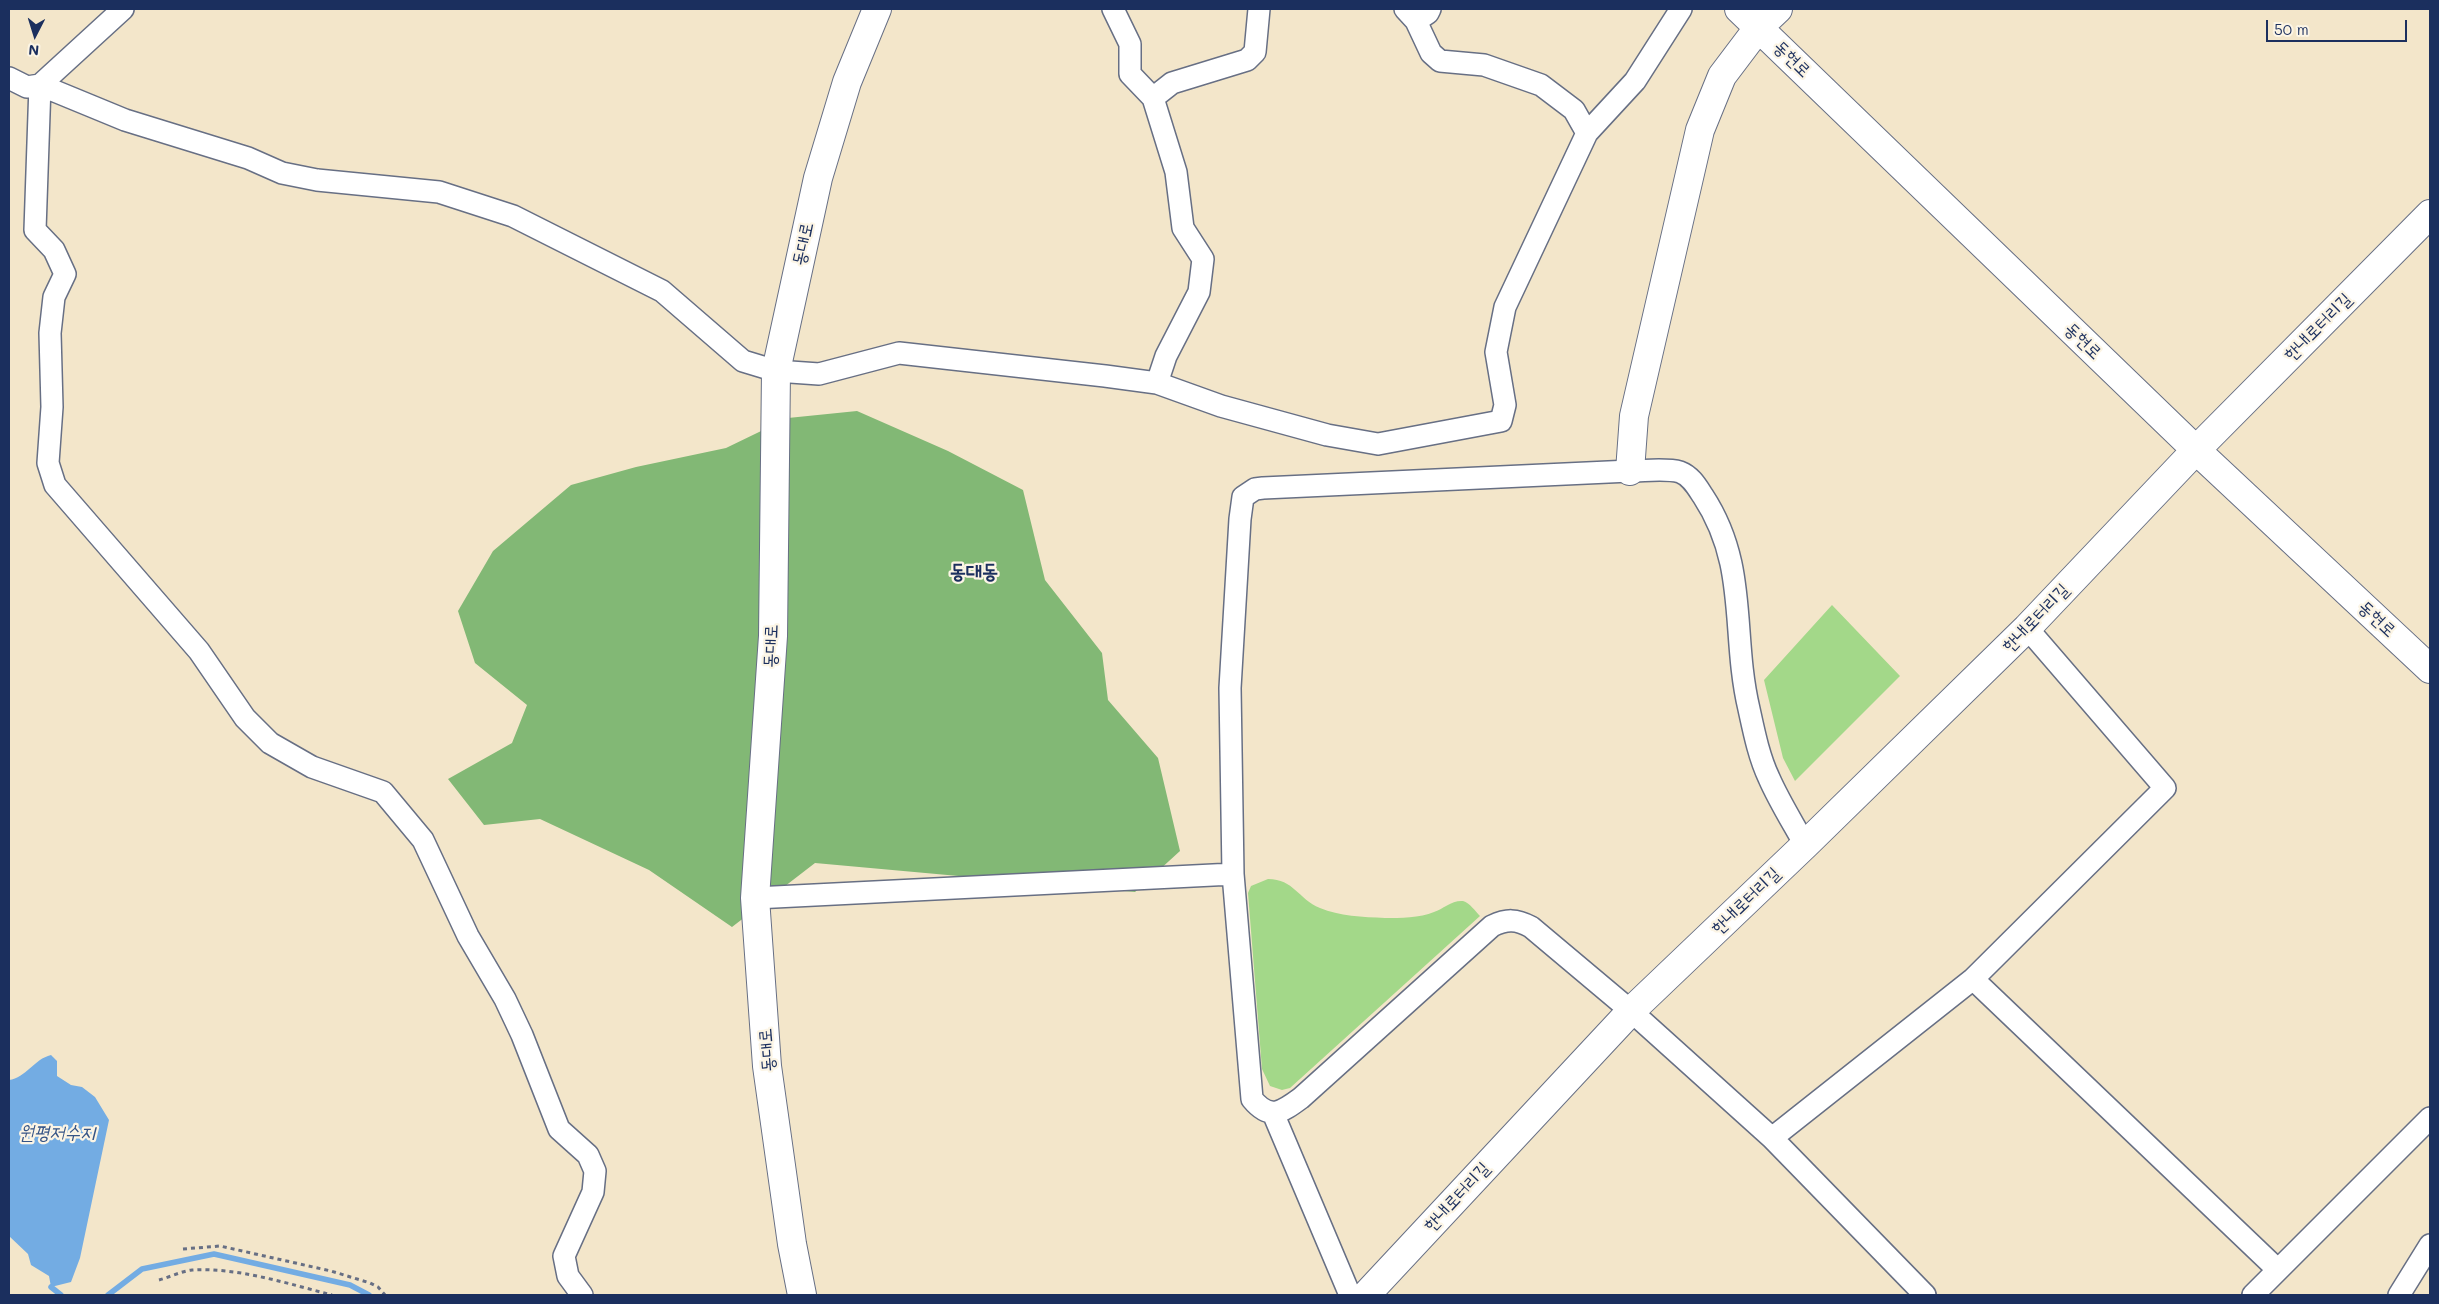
<!DOCTYPE html>
<html>
<head>
<meta charset="utf-8">
<style>
  body { margin:0 }
  #map { position:relative; width:2439px; height:1304px; overflow:hidden; background:#f3e6ca; font-family:Mali,sans-serif }
  canvas { display:block }
  .frame { position:absolute; inset:0; border:10px solid #1b2f5e; pointer-events:none }
  .north { position:absolute; left:10px; top:10px; width:50px; height:50px; -webkit-text-stroke:4px #fcf5e5; paint-order:stroke; rotate:185deg; font-size:14px; font-weight:700; line-height:20px; text-align:center; color:#1b2f5e }
  .north::after { content:''; display:block; margin:auto; width:18px; height:22px; background:#1b2f5e; clip-path:polygon(50% 0,100% 100%,50% 72%,0 100%) }
  .scale { position:absolute; left:2266px; top:20px; width:141px; height:22px; box-sizing:border-box; border:2px solid #1b2f5e; border-top:0; padding-left:6px; font-size:15px; line-height:18px; white-space:nowrap; color:#1b2f5e; -webkit-text-stroke:4px #fcf5e5; paint-order:stroke }
</style>
</head>
<body>
<div id="map">
<canvas width="2439" height="1304"></canvas>
<div class="frame"></div>
<div class="north">N</div>
<div class="scale">50 m</div>
</div>
<script>
const ctx = document.querySelector('canvas').getContext('2d');
ctx.lineJoin = 'round';
function fill(path, color) { ctx.fillStyle = color; ctx.fill(path, 'evenodd'); }
function trace(path, color, width, dash) { ctx.strokeStyle = color; ctx.lineWidth = width; ctx.lineCap = dash ? 'butt' : 'round'; ctx.setLineDash(dash || []); ctx.stroke(path); }
function label(font, color, halo, rows, align = 'center') {
  ctx.font = font + ' Mali,"Poor Story",sans-serif'; ctx.lineWidth = 4.5; ctx.setLineDash([]); ctx.textBaseline = 'middle'; ctx.strokeStyle = halo; ctx.fillStyle = color; for (const [text, x, y, turn = 0] of rows) {
    ctx.save(); ctx.translate(x, y); ctx.rotate((+turn || 0) * Math.PI / 180); ctx.textAlign = isNaN(turn) ? turn : align; if (halo) ctx.strokeText(text, 0, 0); ctx.fillText(text, 0, 0); ctx.restore();
  }
}
const green = new Path2D(`
  M1832 605 1900 676 1795 781 1783 758 1764 680Z
  M1268 879C1294 879 1298 899 1320 908 1339 916 1363 917 1385 918 1400 918 1420 918 1434 912 1443 909 1452 900 1463 901 1470 903 1475 911 1480 916L1290 1088 1282 1090 1270 1086 1262 1069 1248 893 1251 886Z`);
const forest = new Path2D(`
  M857 411 948 451 1023 490 1045 580 1102 653 1108 700 1158 758 1180 851 1135 892 815 863 732 927 649 870 540 819 484 825 448 779 512 743 527 705 475 663 458 611 493 551 571 485 636 467 726 448 788 418Z`);
const water = new Path2D(`
  M51 1055 57 1061V1076L71 1085 82 1087 95 1097 109 1120 80 1258 71 1282 51 1287 49 1276 31 1265 28 1254 9 1236V1080C26 1078 34 1059 51 1055Z`);
const stream = new Path2D(`
  M51 1287 61 1295
  M108 1295 142 1269 214 1254 350 1285 369 1295`);
const path = new Path2D(`
  M183 1249 220 1246 331 1271 370 1283 378 1287 385 1295
  M159 1280C170 1277 182 1271 192 1270 237 1267 289 1284 332 1295`);
const street = new Path2D(`
  M123 9 40 85 35 230 54 250 65 274 54 297 50 333 52 407 48 463 55 485 199 651 245 718 270 743 312 767 383 792 423 840 468 936 505 999 522 1035 559 1129 588 1155 595 1171 593 1192 564 1256 568 1276 582 1295
  M1113 9 1130 44V74L1153 98 1176 172 1183 228 1203 259 1199 292 1166 356 1157 383
  M1405 9 1416 21 1431 53 1440 61 1484 65 1541 85 1574 110 1587 133
  M1416 21 1428 13 1430 9
  M9 78 27 87 40 85 125 120 248 158 282 173 317 180 439 192 513 216 662 291 743 361 776 371 819 374 899 353 1105 376 1157 383 1221 406 1327 435 1378 444 1501 421 1505 405 1496 352 1505 307 1587 133 1635 81 1681 9
  M1153 98 1172 83 1247 60 1255 52 1259 9
  M1805 845C1793 823 1779 801 1769 778 1759 757 1754 732 1749 709 1731 633 1749 566 1703 496 1697 487 1691 476 1680 472 1666 468 1645 471 1630 471L1263 488 1255 489 1243 497 1240 519 1230 688 1233 874 1252 1099C1270 1121 1282 1112 1301 1098L1492 926C1507 919 1516 919 1531 927L1631 1011 1772 1138 1925 1295
  M755 898 1233 874
  M1973 979 2278 1270
  M1273 1113 1350 1295
  M1772 1138 1973 979 2165 788 2027 628
  M2253 1295 2430 1118
  M2399 1295 2430 1245`);
const secondary = new Path2D(`
  M1739 9 2196 450 2430 669
  M1630 471 1634 416 1700 130 1722 76 1759 27 1778 9
  M802 1295 792 1244 767 1066 755 898 773 636 776 371 818 178 847 82 877 9
  M1366 1295 1631 1011 1805 845 2027 628 2196 450 2430 214`);
const streetNames = [
  ["동현로",1792,59,44],
  ["동대로",803,244,-78],
  ["한내로터리길",2318,327,-45],
  ["동현로",2083,341,44],
  ["한내로터리길",2036,618,-46],
  ["동현로",2377,619,43],
  ["동대로",771,646,-88],
  ["한내로터리길",1746,901,-44],
  ["동대로",767,1050,-95],
  ["한내로터리길",1457,1197,-47]
];
const waterNames = [
  ["원평저수지",57,1133]
];
const quarterNames = [
  ["동대동",974,572]
];
fill(green, '#a3d889');
fill(forest, '#82b875');
fill(water, '#73ace3');
trace(stream, '#73ace3', 5.5);
trace(street, '#676f84', 24);
trace(secondary, '#676f84', 30);
trace(path, '#676f84', 3, [4, 4]);
trace(street, '#fff', 21);
trace(secondary, '#fff', 28);
label('18px', '#1b2f5e', '#fcf5e5', streetNames);
label('italic 19px', '#355486', '#fcf5e5', waterNames);
label('bold 20px', '#1b2f5e', '#fcf5e5', quarterNames);
</script>
</body>
</html>
